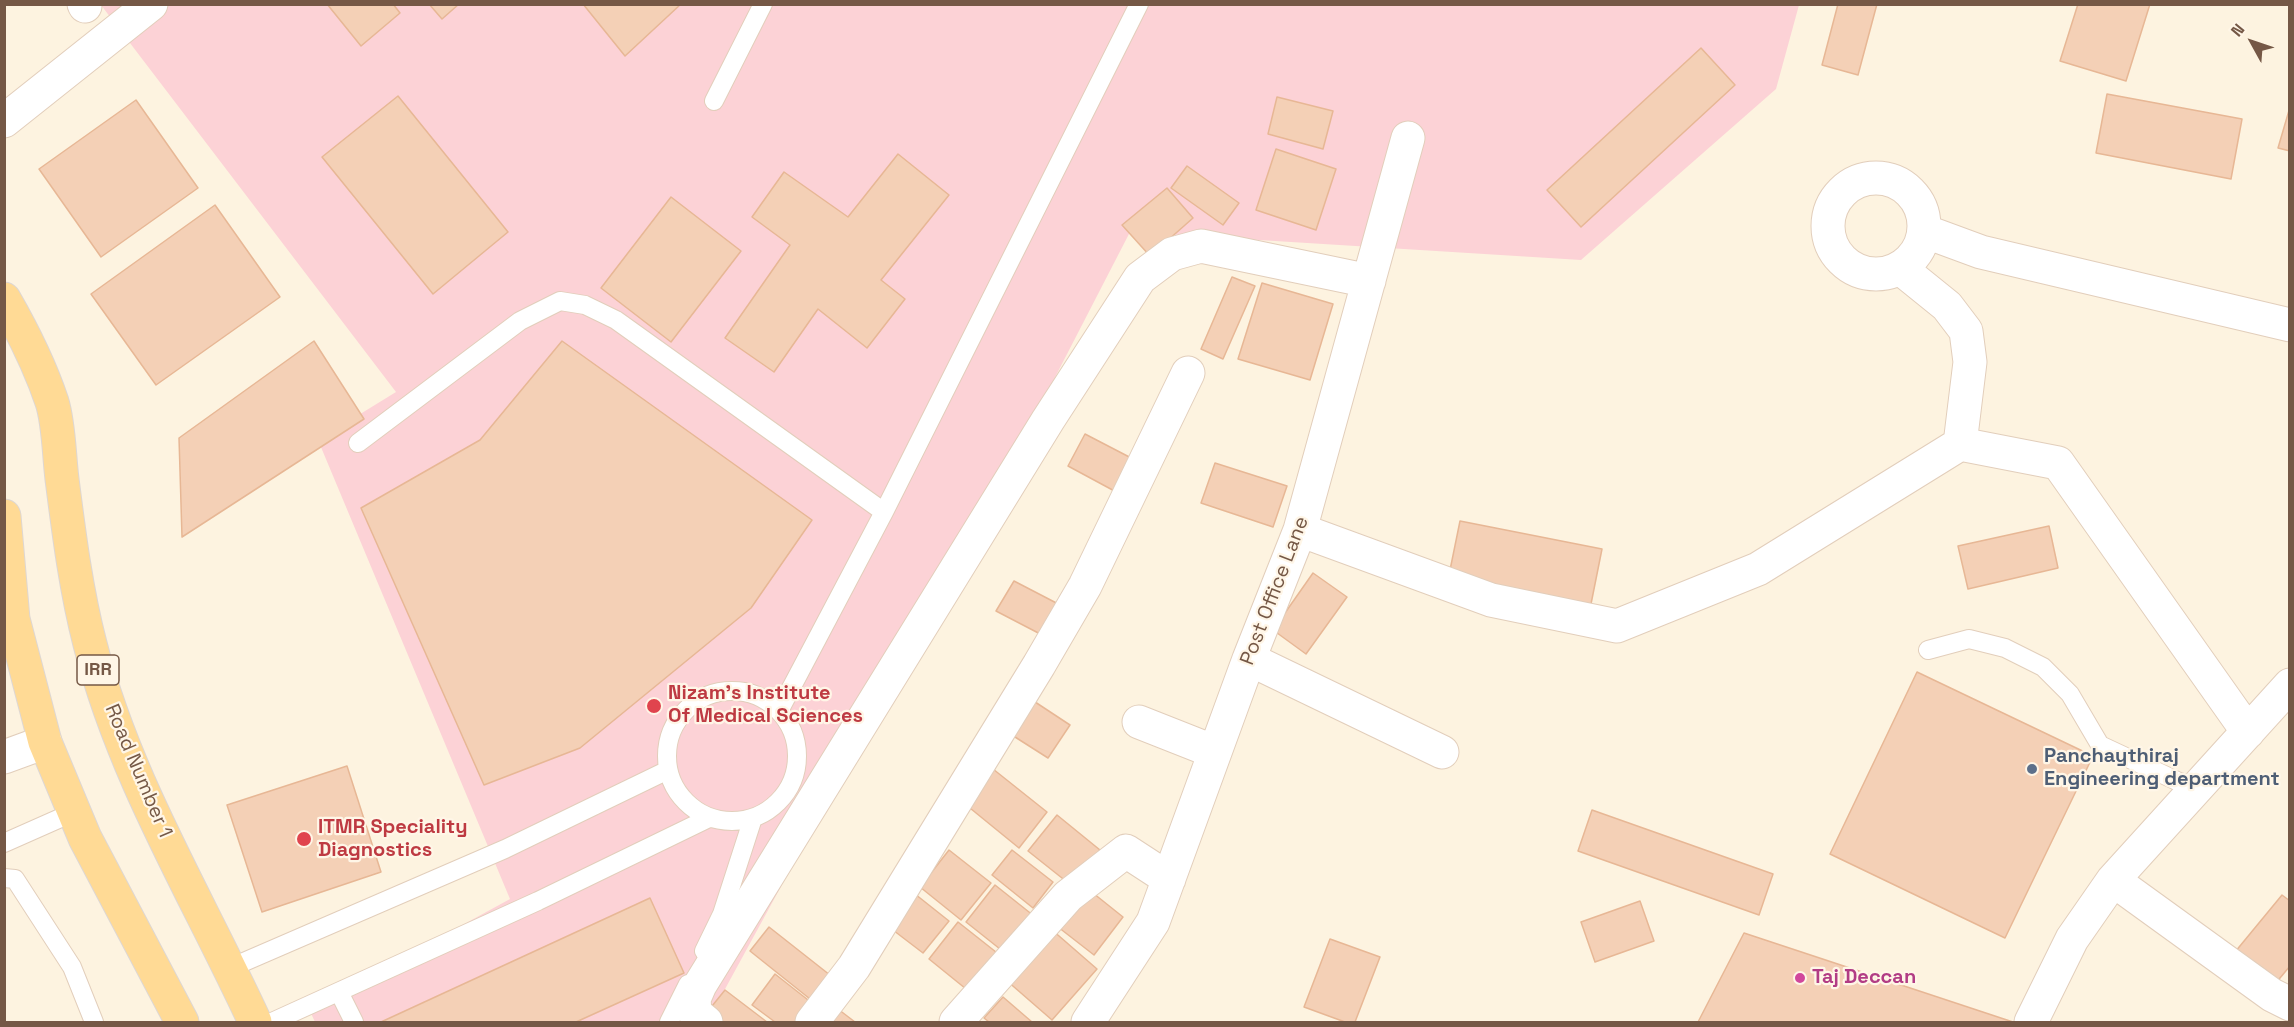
<!DOCTYPE html>
<html>
<head>
<meta charset="utf-8">
<style>
  body { margin:0 }
  #map { position:relative; width:2294px; height:1027px; overflow:hidden; background:#fdf3e0; font-family:"Space Grotesk",sans-serif }
  canvas { display:block }
  .frame { position:absolute; inset:0; border:6px solid #755846; pointer-events:none }
  .north { position:absolute; left:2222px; top:12px; width:60px; height:60px; -webkit-text-stroke:4px #fff6e7; paint-order:stroke; rotate:310deg; font-size:16px; font-weight:700; line-height:24px; text-align:center; color:#755846 }
  .north::after { content:''; display:block; margin:auto; width:21px; height:27px; background:#755846; clip-path:polygon(50% 0,100% 100%,50% 72%,0 100%) }
</style>
</head>
<body>
<div id="map">
<canvas width="2294" height="1027"></canvas>
<div class="frame"></div>
<div class="north">N</div>
</div>
<script>
const ctx = document.querySelector('canvas').getContext('2d');
ctx.lineJoin = 'round';
function fill(path, color) { ctx.fillStyle = color; ctx.fill(path, 'evenodd'); }
function trace(path, color, width, dash) { ctx.strokeStyle = color; ctx.lineWidth = width; ctx.lineCap = dash ? 'butt' : 'round'; ctx.setLineDash(dash || []); ctx.stroke(path); }
function label(font, color, halo, rows, align = 'center') {
  ctx.font = font + ' "Space Grotesk",sans-serif'; ctx.lineWidth = 4.5; ctx.setLineDash([]); ctx.textBaseline = 'middle'; ctx.strokeStyle = halo; ctx.fillStyle = color; for (const [text, x, y, turn = 0] of rows) {
    ctx.save(); ctx.translate(x, y); ctx.rotate((+turn || 0) * Math.PI / 180); ctx.textAlign = isNaN(turn) ? turn : align; if (halo) ctx.strokeText(text, 0, 0); ctx.fillText(text, 0, 0); ctx.restore();
  }
}
const medical = new Path2D(`
  M101 5H1799L1776 89 1581 260 1130 232 985 513 707 1022H315L309 1009 510 899 318 440 396 392Z`);
const building = new Path2D(`
  M327 4H393L400 13 361 46Z
  M429 4H459L442 19Z
  M583 4H681L625 56Z
  M1838 4H1877L1858 75 1822 65Z
  M2078 4H2150L2126 81 2060 61Z
  M1701 48 1735 85 1581 227 1547 190Z
  M2107 94 2242 119 2231 179 2096 153Z
  M398 96 508 232 433 294 322 157Z
  M1277 97 1333 111 1323 149 1268 134Z
  M136 100 198 188 101 257 39 169Z
  M2290 107V151L2278 148Z
  M1276 149 1336 169 1316 230 1256 210Z
  M898 154 949 195 881 280 905 299 867 348 818 309 774 372 725 338 790 245 752 217 784 172 848 217Z
  M1187 166 1239 203 1223 225 1171 188Z
  M1167 188 1193 218 1150 256 1122 225Z
  M671 197 741 251 671 342 601 288Z
  M215 205 280 297 156 385 91 294Z
  M1232 277 1255 286 1223 359 1201 349Z
  M1262 283 1333 304 1310 380 1238 359Z
  M314 341 364 419 182 537 179 438Z
  M562 341 812 520 751 608 580 748 484 785 361 508 480 440Z
  M1085 434 1137 461 1120 494 1068 466Z
  M1215 463 1287 486 1273 527 1201 503Z
  M1460 521 1602 549 1591 604 1449 575Z
  M2049 526 2058 568 1968 589 1958 546Z
  M1313 573 1347 597 1306 654 1273 630Z
  M1014 581 1066 608 1046 637 996 611Z
  M1917 672 2093 756 2005 938 1830 854Z
  M1026 696 1070 725 1048 758 1004 730Z
  M347 766 381 872 262 912 227 805Z
  M993 769 1047 812 1019 848 965 804Z
  M1592 810 1773 874 1759 915 1578 851Z
  M1057 815 1100 850 1072 886 1028 851Z
  M949 850 991 883 961 920 920 887Z
  M1012 850 1053 882 1033 908 992 875Z
  M995 885 1034 916 1005 953 966 922Z
  M1088 889 1123 917 1094 955 1058 927Z
  M915 894 949 921 923 953 889 927Z
  M2282 895 2290 901V966L2275 984 2235 952Z
  M650 898 684 973 576 1022H381Z
  M1640 901 1654 941 1595 962 1581 922Z
  M958 922 1001 956 971 993 929 959Z
  M769 927 835 979 815 1003 750 951Z
  M1051 929 1097 969 1052 1020 1006 980Z
  M1744 933 2013 1022H1698Z
  M1330 939 1380 957 1355 1022H1345L1304 1007Z
  M775 974 817 1007 804 1022H775L752 1005Z
  M725 990 767 1022H712L704 1016Z
  M1003 997 1032 1022H989L984 1018Z
  M834 1006 855 1022H821Z`);
const service = new Path2D(`
  M714 101 763 4
  M358 443 520 321 560 301 585 305 616 320 884 512
  M1928 650 1969 639 2005 648 2043 667 2070 694 2100 745 2177 781 2198 788
  M667 756a65 65 0 1 1 130 0a65 65 0 1 1-130 0Z
  M779 711 884 512 1139 4
  M4 843 74 812
  M4 878 15 879 72 967 94 1022
  M704 951 722 914 753 818
  M230 968 505 849 668 770
  M339 992 354 1022
  M272 1022 538 901 709 818
  M669 1022 688 984`);
const minor = new Path2D(`
  M84 4 85 6
  M4 121 151 4
  M1828 226a48 48 0 1 1 96 0a48 48 0 1 1-96 0Z
  M1924 231 1981 252 2290 325
  M1900 268 1947 306 1966 331 1970 362 1960 444
  M1300 530 1491 600 1617 626 1758 569 1960 444 2058 463 2248 732
  M1249 659 1442 752
  M1139 722 1215 752
  M4 757 45 742
  M2113 880 2272 995 2290 1004
  M706 1022 695 1013 694 999 700 985 1048 420 1140 278 1172 254 1201 246 1369 281
  M812 1022 854 967 1039 665 1085 586 1188 373
  M956 1022 1068 896 1126 851 1169 879
  M1088 1022 1153 922 1249 659 1300 530 1408 138
  M2031 1022 2072 939 2113 880 2290 685`);
const primary = new Path2D(`
  M4 299C23 332 40 366 52 402 59 424 59 455 62 479 69 534 76 590 90 644 124 778 198 898 255 1022
  M4 516 13 619 45 742 85 838 182 1022`);
const markers = [
  [654,706,8,"#e0444e"],
  [2032,769,6,"#5c6f8a"],
  [304,839,8,"#e0444e"],
  [1800,978,6,"#d1479c"]
];
const shields = [
  [98,670,42]
];
const shieldNames = [
  ["IRR",98,670]
];
const streetNames = [
  ["Post Office Lane",1275,591,-69],
  ["Road Number 1",138,771,67]
];
const healthNames = [
  ["Nizam's Institute",668,694],
  ["Of Medical Sciences",668,717],
  ["ITMR Speciality",318,828],
  ["Diagnostics",318,851]
];
const serviceNames = [
  ["Panchaythiraj",2044,757],
  ["Engineering department",2044,780]
];
const hotelNames = [
  ["Taj Deccan",1812,978]
];
fill(medical, '#fcd2d6');
fill(building, '#f4d0b6');
trace(building, '#e7b795', 1.5);
trace(service, '#e2cebb', 20);
trace(minor, '#e2cebb', 35);
trace(primary, '#ded7d3', 35);
trace(service, '#fff', 18);
trace(minor, '#fff', 33);
trace(primary, '#ffda95', 33);
for (const [x, y, r, color] of markers) { const dot = new Path2D(); dot.arc(x, y, r, 0, 2 * Math.PI); ctx.fillStyle = color; ctx.fill(dot); trace(dot, '#fff6e7', 2); }
for (const [x, y, w] of shields) { const box = new Path2D(); box.roundRect(x - w / 2, y - 15, w, 30, 4.5); ctx.fillStyle = '#fff6e7'; ctx.fill(box); trace(box, '#755846', 1.5); }
label('bold 18px', '#755846', null, shieldNames);
label('20px', '#755846', '#fff6e7', streetNames);
label('bold 20px', '#be3a42', '#fff6e7', healthNames, 'left');
label('bold 20px', '#4e5e75', '#fff6e7', serviceNames, 'left');
label('bold 20px', '#b23c85', '#fff6e7', hotelNames, 'left');
</script>
</body>
</html>
